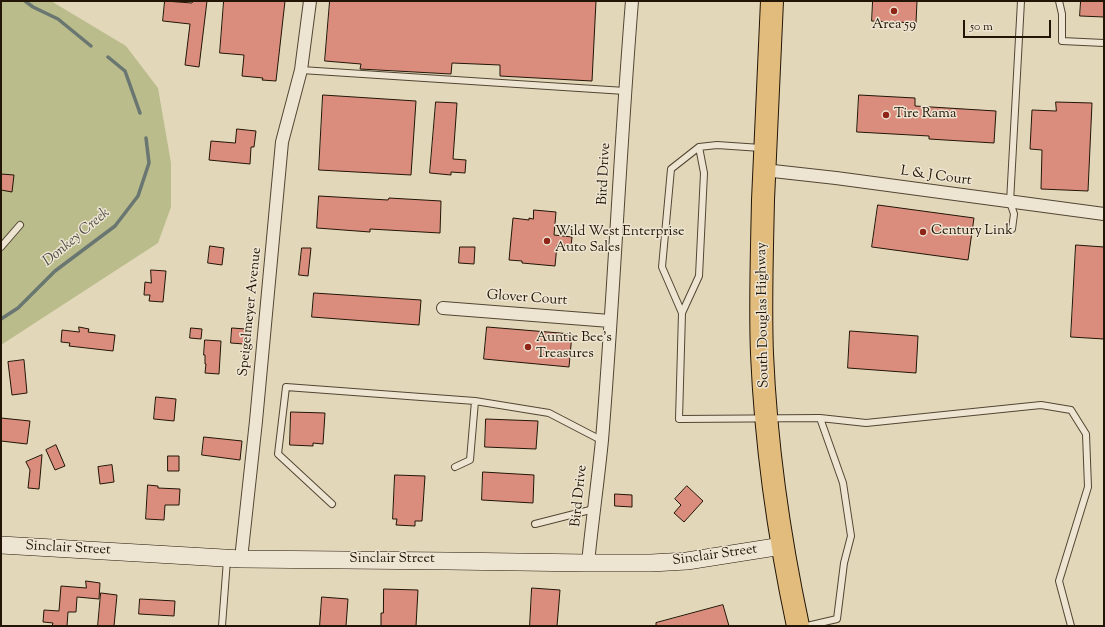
<!DOCTYPE html>
<html>
<head>
<meta charset="utf-8">
<style>
  body { margin:0 }
  #map { position:relative; width:1105px; height:627px; overflow:hidden; background:#e3d7ba; font-family:"Sorts Mill Goudy",serif }
  canvas { display:block }
  .frame { position:absolute; inset:0; border:2px solid #221506; pointer-events:none }
  .scale { position:absolute; left:963px; top:20px; width:88px; height:18px; box-sizing:border-box; border:2px solid #221506; border-top:0; padding-left:5px; font-size:12px; line-height:14px; white-space:nowrap; color:#221506; -webkit-text-stroke:3px #ede5d2; paint-order:stroke }
</style>
</head>
<body>
<div id="map">
<canvas width="1105" height="627"></canvas>
<div class="frame"></div>
<div class="scale">50 m</div>
</div>
<script>
const ctx = document.querySelector('canvas').getContext('2d');
ctx.lineJoin = 'round';
function fill(path, color) { ctx.fillStyle = color; ctx.fill(path, 'evenodd'); }
function trace(path, color, width, dash) { ctx.strokeStyle = color; ctx.lineWidth = width; ctx.lineCap = dash ? 'butt' : 'round'; ctx.setLineDash(dash || []); ctx.stroke(path); }
function label(font, color, halo, rows, align = 'center') {
  ctx.font = font + ' "Sorts Mill Goudy",serif'; ctx.lineWidth = 3; ctx.setLineDash([]); ctx.textBaseline = 'middle'; ctx.strokeStyle = halo; ctx.fillStyle = color; for (const [text, x, y, turn = 0] of rows) {
    ctx.save(); ctx.translate(x, y); ctx.rotate((+turn || 0) * Math.PI / 180); ctx.textAlign = isNaN(turn) ? turn : align; if (halo) ctx.strokeText(text, 0, 0); ctx.fillText(text, 0, 0); ctx.restore();
  }
}
const green = new Path2D(`
  M1 1H51L126 46 158 88 171 163V207L158 243 1 345Z`);
const stream = new Path2D(`
  M25 1 33 7 58 19 91 46
  M108 57 125 71 140 113
  M1 319 18 308 55 271 115 226 138 196 149 163 146 138`);
const building = new Path2D(`
  M165 1 192 3 193 1H207L199 67 185 65 190 24 163 21Z
  M224 1H285L276 81 262 80 263 78 242 76 244 55 220 53Z
  M330 1H596L592 81 500 76V65L452 63 451 74 360 69 361 64 325 61Z
  M873 1H917L916 23 872 21Z
  M1081 1H1104V17L1080 16Z
  M323 95 416 101 411 175 319 170Z
  M859 95 915 98V106L996 111 994 143 929 139V136L857 132Z
  M436 102 457 103 453 159 466 160 465 173 451 172V175L430 173Z
  M1056 102 1092 103 1088 191 1041 189 1042 150 1030 149 1032 110 1056 111Z
  M237 129 256 131 254 147H251L250 164 209 160 211 141 235 143Z
  M1 174 14 175 12 192 1 190Z
  M319 196 388 200 389 198 441 201 440 233 370 229V232L317 228Z
  M878 205 974 218 968 260 872 247Z
  M534 210 556 212 554 235 572 237 571 246 557 245 555 266 522 263V261L509 260 513 218 529 220V218L533 219Z
  M1076 245 1104 247V339L1071 337Z
  M210 246 224 248 222 265 208 263Z
  M460 247H475L474 264 459 263Z
  M302 248H311L308 276 299 275Z
  M151 270 166 271 163 302 149 301 150 295H144L145 282 151 283Z
  M314 293 421 300 419 325 312 317Z
  M79 327 89 329 88 332 115 335 113 351 69 346 70 343 61 342 62 330 79 332Z
  M487 327 572 334 569 367 484 359Z
  M191 328 202 329 201 339 190 338Z
  M232 328 246 329 244 344 231 343Z
  M850 331 918 336 916 373 848 368Z
  M205 340 221 341 219 374 205 373 206 364H205V355H204Z
  M24 360 27 393 12 395 8 362Z
  M156 397 176 399 174 421 154 419Z
  M291 412 325 413 323 444 313 443V446L290 445Z
  M1 418 30 421 27 444 1 441Z
  M486 419 538 421 536 449 485 447Z
  M204 437 242 441 240 460 202 455Z
  M56 445 65 466 55 470 46 450Z
  M42 455 39 489 28 488 30 470 26 462Z
  M168 456H179V471H168Z
  M112 465 114 482 100 484 98 467Z
  M483 472 534 475 533 503 482 500Z
  M395 475 425 476 422 521H415V526L396 525 397 519H393Z
  M148 485 158 486V488L180 489 179 505H165L164 520 146 519Z
  M687 486 703 501 684 522 674 513 681 505 675 499Z
  M615 494 632 495V507L615 506Z
  M86 581 100 583 99 599 77 597 76 612H68L67 626H52L53 623 43 622 44 610 59 611 61 586 86 588Z
  M532 588 560 590 557 626H530Z
  M384 589 418 590 416 626H381V613H383Z
  M101 593 117 595 114 626H98Z
  M322 597 348 599 346 626H320Z
  M140 599 175 601 174 616 139 614Z
  M723 605 729 626H656V623Z`);
const lane = new Path2D(`
  M1059 1 1062 14V41L1104 43
  M301 70 625 91
  M761 148 717 145 699 147 671 169 662 267 682 313 679 419 820 418 866 423 1041 405 1071 410 1086 434 1088 487 1059 581 1071 626
  M1012 229 1014 214 1010 202 1021 1
  M1 247 20 225
  M682 313 699 276 704 173 699 147
  M455 467 470 460 475 401
  M332 504 278 454 286 387 475 401 549 413 601 440
  M535 524 594 509
  M222 626 227 560
  M807 626 837 619 844 563 851 536 843 483 820 418`);
const street = new Path2D(`
  M764 170 836 178 1104 214
  M443 308 610 321
  M241 559 256 421 282 142 301 70 310 1
  M588 563C592 522 598 481 602 440 614 294 620 147 632 1`);
const secondary = new Path2D(`
  M1 545 241 559 448 561 588 563H651L687 561 782 546`);
const highway = new Path2D(`
  M772 1C769 67 766 133 763 200 762 251 760 303 762 354 766 446 779 537 798 626`);
const markers = [
  [894,11,4,"#8f2418"],
  [886,115,4,"#8f2418"],
  [923,232,4,"#8f2418"],
  [547,241,4,"#8f2418"],
  [528,347,4,"#8f2418"]
];
const poiNames = [
  ["Area 59",894,26,"center"],
  ["Tire Rama",894,115],
  ["Century Link",931,232],
  ["Wild West Enterprise",555,233],
  ["Auto Sales",555,249],
  ["Auntie Bee's",536,339],
  ["Treasures",536,355]
];
const streetNames = [
  ["Bird Drive",605,174,-87],
  ["L & J Court",936,177,8],
  ["Glover Court",527,299,4],
  ["Speigelmeyer Avenue",251,312,-84],
  ["South Douglas Highway",764,315,-91],
  ["Bird Drive",580,496,-84],
  ["Sinclair Street",68,549,3],
  ["Sinclair Street",715,556,-8],
  ["Sinclair Street",392,560]
];
const waterNames = [
  ["Donkey Creek",77,238,-40]
];
fill(green, '#babc8b');
trace(stream, '#697671', 3.5);
fill(building, '#da8d7d');
trace(building, '#221506', 1);
trace(lane, '#524633', 8);
trace(street, '#524633', 14);
trace(secondary, '#221506', 18);
trace(highway, '#221506', 24);
trace(lane, '#ede5d2', 6);
trace(street, '#ede5d2', 12);
trace(secondary, '#ede5d2', 17);
trace(highway, '#e2bc7d', 22);
for (const [x, y, r, color] of markers) { const dot = new Path2D(); dot.arc(x, y, r, 0, 2 * Math.PI); ctx.fillStyle = color; ctx.fill(dot); trace(dot, '#ede5d2', 1.5); }
label('14px', '#221506', '#ede5d2', poiNames, 'left');
label('14px', '#221506', '#ede5d2', streetNames);
label('italic 15px', '#4b4e45', '#ede5d2', waterNames);
</script>
</body>
</html>
